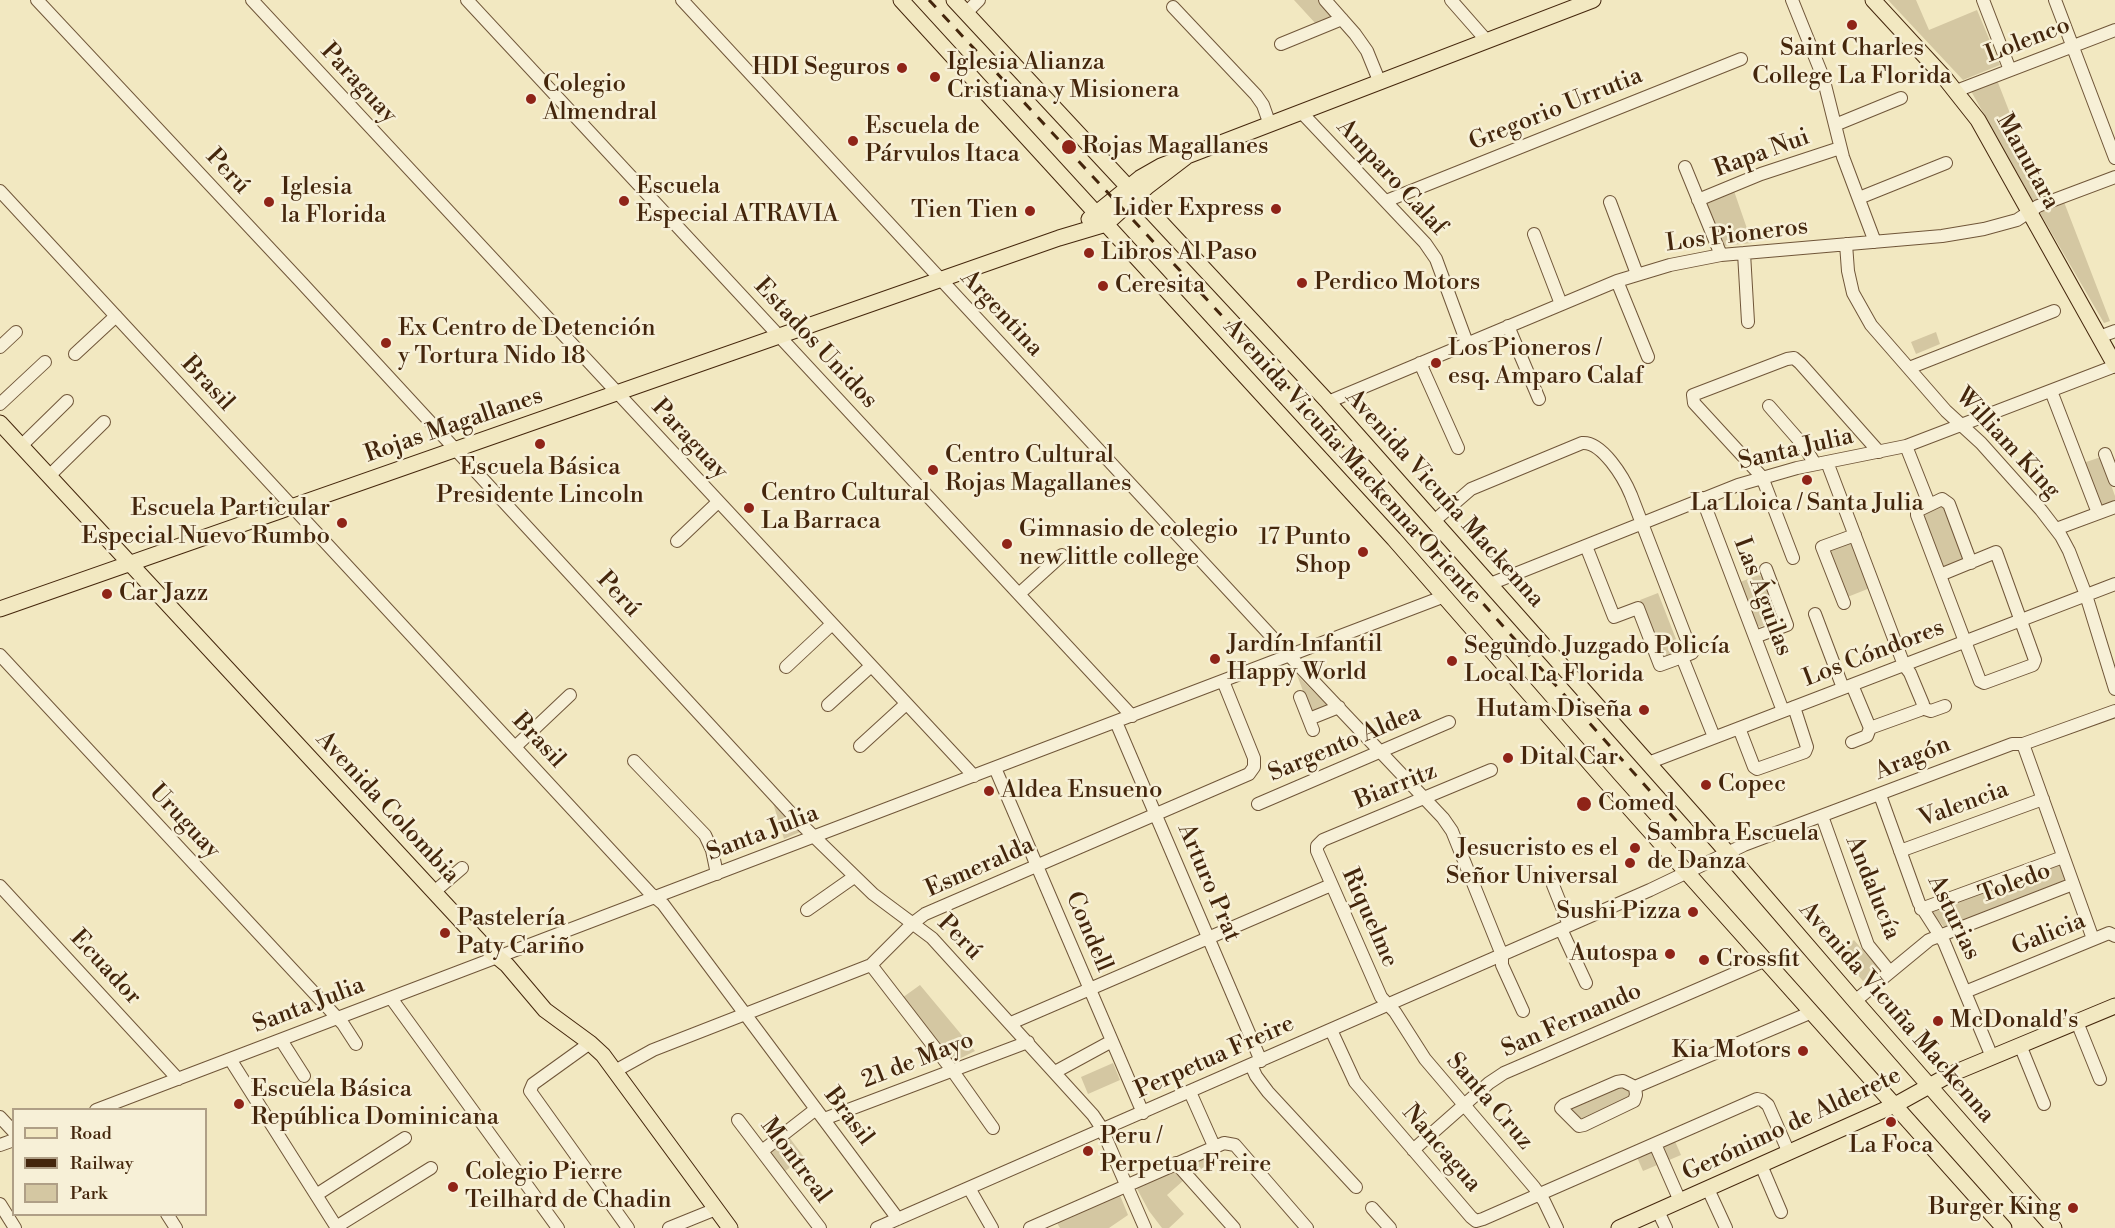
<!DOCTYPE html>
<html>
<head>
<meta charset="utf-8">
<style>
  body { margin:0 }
  #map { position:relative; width:2115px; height:1228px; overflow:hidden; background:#f2e8c1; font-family:"Libre Bodoni",serif }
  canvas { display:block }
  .legend { position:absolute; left:12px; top:1108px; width:195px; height:108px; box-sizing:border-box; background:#f7f0d7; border:2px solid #af9f86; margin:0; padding:8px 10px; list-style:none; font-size:18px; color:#44260c }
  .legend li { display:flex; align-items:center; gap:12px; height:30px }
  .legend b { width:30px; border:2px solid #af9f86 }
</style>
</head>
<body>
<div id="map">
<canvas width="2115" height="1228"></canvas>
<ul class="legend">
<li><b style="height:8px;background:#f2e8c1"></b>Road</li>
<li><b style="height:8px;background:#44260c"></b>Railway</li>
<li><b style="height:16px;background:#d4c7a2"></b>Park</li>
</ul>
</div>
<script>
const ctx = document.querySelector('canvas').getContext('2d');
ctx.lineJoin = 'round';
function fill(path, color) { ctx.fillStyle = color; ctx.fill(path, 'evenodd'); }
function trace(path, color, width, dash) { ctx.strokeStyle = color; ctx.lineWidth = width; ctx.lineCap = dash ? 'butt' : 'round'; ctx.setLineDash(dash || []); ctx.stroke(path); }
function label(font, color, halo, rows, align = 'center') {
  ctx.font = font + ' "Libre Bodoni",serif'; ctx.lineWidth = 5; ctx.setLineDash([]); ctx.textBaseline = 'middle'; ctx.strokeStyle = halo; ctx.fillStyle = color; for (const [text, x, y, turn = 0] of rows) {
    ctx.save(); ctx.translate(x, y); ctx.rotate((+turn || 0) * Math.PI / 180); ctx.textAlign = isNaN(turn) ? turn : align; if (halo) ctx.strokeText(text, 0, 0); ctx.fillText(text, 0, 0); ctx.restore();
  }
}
const green = new Path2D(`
  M1294 0H1318L1334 17 1316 24Z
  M1888 0H1916L1929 30 1977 10 2000 65 1963 80Z
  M1997 80 2043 198 2033 202 1971 91Z
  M1734 191 1752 243 1722 246 1705 204Z
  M2064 202 2110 321 2104 323 2040 213Z
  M1936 332 1940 344 1916 354 1911 342Z
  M2101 457 2115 496V502L2100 507 2083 463Z
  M1942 502 1966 563 1944 571 1920 511Z
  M1852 538 1870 588 1845 598 1826 548Z
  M1759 575 1762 577 1777 616 1776 620 1760 627 1757 625 1740 582Z
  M1658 593 1681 652 1663 659 1640 600Z
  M1297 675 1330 708 1311 712Z
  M773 803 800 832 784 839Z
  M2061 861 2068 882 1945 928 1930 911Z
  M1854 940 1878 968 1863 981 1839 954Z
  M920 985 975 1051 951 1063 902 998Z
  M1113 1063 1120 1080 1088 1094 1081 1077Z
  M1619 1085 1632 1092 1630 1099 1581 1122 1570 1112 1569 1106Z
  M789 1137 804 1157 784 1172 769 1152Z
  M1674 1139 1681 1155 1643 1171 1636 1155Z
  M1224 1148 1193 1177 1181 1164Z
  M1174 1168 1184 1180 1167 1195 1184 1214 1169 1228H1162L1149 1211 1136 1187Z
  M1119 1193 1128 1215 1109 1228H1060L1057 1223Z`);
const minor = new Path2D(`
  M37 0 301 282 800 823 873 894 932 938 1093 1115 1101 1127 1145 1228
  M252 0 974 776
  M467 0 1132 716
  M682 0 1285 651 1443 818 1452 831 1502 955V965L1523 1011
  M1325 0 1355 34 1367 51 1380 83
  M1451 0 1487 41
  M1792 0 1823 77 1843 157 1875 242
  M1983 0 2010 70
  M2055 0 2115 158
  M1173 7 1256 95 1263 105 1270 125
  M966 13 979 0
  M1281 44 1342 19
  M1956 91 2115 30
  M1302 113 1425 243 1436 259 1467 343
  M1835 125 1901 98
  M1685 167 1721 255
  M0 191 650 893 663 904 898 1219
  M1859 198 1946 163
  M1698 200 1761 174 1840 148
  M1386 201 1741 59
  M1610 202 1637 274
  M1534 234 1561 304
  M1846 244 1848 271 1853 293 1871 325 1946 411 1981 443 2041 510 2061 536 2069 551 2086 595 2115 689
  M1744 253 1748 322
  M1617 281 1648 357
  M1508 326 1539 399
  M2099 337 2115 331
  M0 347 16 332
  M75 354 116 316
  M1420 363 1458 448
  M1909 368 2054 311
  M2051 391 2098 513
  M1328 402 1617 281 1670 265 1721 255 1942 236 1984 229 2017 220 2038 206 2115 177
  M0 404 45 362
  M1769 406 1804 446 1815 464
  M21 446 67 401
  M1906 446 1929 504
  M2105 454 2115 480
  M1827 462 1904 665 1910 673 1923 704 1922 708
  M49 476 104 422
  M1702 498 1783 711
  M1434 521 1471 489 1582 443C1602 441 1624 478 1631 495L1692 653 1682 657 1714 737
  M2056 529 2115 507
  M677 541 718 502
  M1586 546 1614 617 1638 608 1660 665 1682 657
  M1793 558 1762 477 1694 403 1693 395 1787 359 1794 358 1800 363 1879 452
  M1940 575 1996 552 2035 660 2033 665 1984 683 1980 681 1917 515V511L1942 499 1949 504 1971 563
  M1490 584 1738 485 1797 468 1906 446 2115 366
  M1019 594 1062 555
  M1844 603 1822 547 1855 535
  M1815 614 1843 688
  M1755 637 1787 625 1766 569
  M0 655 343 1024 356 1044
  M786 667 832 624
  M1852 685 1870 728
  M1300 697 1313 730
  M828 705 871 666
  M1922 708 1931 711 1945 706
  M1309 719 1339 707
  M1116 722 1261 1061
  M1739 728 1754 767 1757 769 1805 752 1807 747 1794 707
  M1870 728 1920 710 1922 708
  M1852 742 1867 736 1870 728
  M2023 744 2093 939
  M860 746 906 704
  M515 747 570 695
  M634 761 705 835 712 850 717 874
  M1648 763 2115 584
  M995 768 1143 1113
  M1491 770 1323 840 1317 846V851L1381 997 1395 1012 1425 1059 1534 1187 1544 1201 1557 1228
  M1880 795 1919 903 1944 942 1992 1057
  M1258 804 1449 722
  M1822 816 1868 945 1890 972
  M1900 851 2043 799
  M1553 885 1569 925
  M0 886 178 1079
  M434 892 462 868
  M1921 909 2063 857
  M807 910 854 877
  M1561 929 1586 983
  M871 965 952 1070 993 1128
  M1965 992 2109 933 2115 936
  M391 998 558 1228
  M1855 1001 1929 940 2073 884
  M2077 1022 2100 1079
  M1011 1023 1331 885
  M1331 1030 1355 1082 1471 1217 1476 1221 1483 1219 1757 1099 1762 1100 1768 1105 1789 1153
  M281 1040 304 1076
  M590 1043 533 1084 530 1091 628 1228
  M2020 1045 2044 1104
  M230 1059 337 1228
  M1251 1065 1256 1076 1268 1092 1356 1187
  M615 1071 653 1050 871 965 913 923 925 914 1249 774 1254 767V758L1223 681
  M1055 1072 1112 1041
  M1635 1087 1623 1081 1617 1082 1564 1105 1561 1108 1579 1126 1584 1125 1634 1101 1636 1095 1635 1087 1812 1012
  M1190 1092 1214 1146
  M96 1110 1445 596
  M0 1117 14 1132
  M824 1119 1028 1042
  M738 1120 820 1228
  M1655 1144 1680 1201
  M0 1145 14 1140
  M1413 1150 1489 1083 1504 1073 1766 960
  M762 1151 816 1109
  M1176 1163 1234 1228
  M1761 1165 1781 1212
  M969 1188 992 1228
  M1708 1189 1726 1228
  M316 1195 405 1138
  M0 1204 15 1228
  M1372 1208 1390 1228
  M1658 1211 1666 1228
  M167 1214 176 1228
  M336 1227 431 1168
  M669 1228 716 1209
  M877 1228 1650 890 1744 845 2012 744H2023L2115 711
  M1030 1228 1224 1143 1235 1145 1307 1228`);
const major = new Path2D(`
  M901 0 1394 539 1608 784 2004 1228
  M954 0 1328 402 1719 843 1855 1001 2054 1228
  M1873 0 1944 77 1978 120 2115 365
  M1089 219 1140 178 1161 166 1593 0
  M0 423 485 947 507 965 545 1010 590 1043 603 1055 730 1228
  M0 609 1059 238 1106 224 1148 186 1186 157
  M1619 1228 1895 1105 1949 1075 2115 1006`);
const rail = new Path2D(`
  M929 0 1340 443 1690 836`);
const markers = [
  [1852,25,6,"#8f2418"],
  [902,68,6,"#8f2418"],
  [935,77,6,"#8f2418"],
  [531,99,6,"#8f2418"],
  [853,141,6,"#8f2418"],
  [1069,147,8,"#8f2418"],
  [624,201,6,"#8f2418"],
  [269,202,6,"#8f2418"],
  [1276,209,6,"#8f2418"],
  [1030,211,6,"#8f2418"],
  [1089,253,6,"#8f2418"],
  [1302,283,6,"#8f2418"],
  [1103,286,6,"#8f2418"],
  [386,343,6,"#8f2418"],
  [1436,363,6,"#8f2418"],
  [540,444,6,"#8f2418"],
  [933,470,6,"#8f2418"],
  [1807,480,6,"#8f2418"],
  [749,508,6,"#8f2418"],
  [342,523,6,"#8f2418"],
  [1007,544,6,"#8f2418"],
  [1363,552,6,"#8f2418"],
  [107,594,6,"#8f2418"],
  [1215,659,6,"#8f2418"],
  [1452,661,6,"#8f2418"],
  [1644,710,6,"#8f2418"],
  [1508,758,6,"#8f2418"],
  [1706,785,6,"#8f2418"],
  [989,791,6,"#8f2418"],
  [1584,804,8,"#8f2418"],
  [1635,848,6,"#8f2418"],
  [1630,863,6,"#8f2418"],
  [1693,912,6,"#8f2418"],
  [445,933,6,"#8f2418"],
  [1670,954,6,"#8f2418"],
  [1704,960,6,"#8f2418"],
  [1938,1021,6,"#8f2418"],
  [1803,1051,6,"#8f2418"],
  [239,1104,6,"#8f2418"],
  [1891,1122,6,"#8f2418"],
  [1088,1151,6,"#8f2418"],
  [453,1187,6,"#8f2418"],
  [2073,1208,6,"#8f2418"]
];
const streetNames = [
  ["Lolenco",2028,41,-21],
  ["Paraguay",358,84,47],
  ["Gregorio Urrutia",1556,110,-22],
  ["Rapa Nui",1762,154,-20],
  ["Manutara",2027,162,61],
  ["Perú",227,172,47],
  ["Amparo Calaf",1391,178,47],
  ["Los Pioneros",1737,236,-7],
  ["Argentina",1001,314,47],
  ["Estados Unidos",815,344,47],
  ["Brasil",207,384,47],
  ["Rojas Magallanes",454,426,-19],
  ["Paraguay",689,440,47],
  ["William King",2007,444,47],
  ["Santa Julia",1796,450,-13],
  ["Avenida Vicuña Mackenna Oriente",1352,462,48],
  ["Avenida Vicuña Mackenna",1444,499,48],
  ["Perú",618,595,47],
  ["Las Águilas",1762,597,69],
  ["Los Cóndores",1874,654,-21],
  ["Brasil",538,741,47],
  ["Sargento Aldea",1345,744,-23],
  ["Aragón",1913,759,-22],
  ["Biarritz",1396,787,-22],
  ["Valencia",1964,805,-20],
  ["Avenida Colombia",387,808,47],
  ["Uruguay",184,822,47],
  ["Santa Julia",763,834,-21],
  ["Esmeralda",980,868,-24],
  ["Arturo Prat",1208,883,67],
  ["Toledo",2015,884,-21],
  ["Andalucía",1872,888,68],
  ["Riquelme",1369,918,66],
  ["Asturias",1953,918,64],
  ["Condell",1088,932,67],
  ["Galicia",2049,935,-22],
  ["Perú",959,938,45],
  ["Ecuador",105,968,47],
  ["Santa Julia",309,1006,-21],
  ["Avenida Vicuña Mackenna",1896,1013,49],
  ["San Fernando",1572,1021,-24],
  ["Perpetua Freire",1215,1058,-24],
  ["21 de Mayo",918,1061,-21],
  ["Santa Cruz",1489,1102,49],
  ["Brasil",848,1117,53],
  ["Gerónimo de Alderete",1792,1125,-25],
  ["Nancagua",1441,1149,49],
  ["Montreal",795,1161,53]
];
const poiNames = [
  ["Saint Charles",1852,49,"center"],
  ["College La Florida",1852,77,"center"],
  ["Iglesia Alianza",947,63],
  ["Cristiana y Misionera",947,91],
  ["HDI Seguros",890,68,"right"],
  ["Colegio",543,85],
  ["Almendral",543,113],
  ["Escuela de",865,127],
  ["Párvulos Itaca",865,155],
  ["Rojas Magallanes",1082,147],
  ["Escuela",636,187],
  ["Especial ATRAVIA",636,215],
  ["Iglesia",281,188],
  ["la Florida",281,216],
  ["Lider Express",1264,209,"right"],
  ["Tien Tien",1018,211,"right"],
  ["Libros Al Paso",1101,253],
  ["Perdico Motors",1314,283],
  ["Ceresita",1115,286],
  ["Ex Centro de Detención",398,329],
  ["y Tortura Nido 18",398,357],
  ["Los Pioneros /",1448,349],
  ["esq. Amparo Calaf",1448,377],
  ["Centro Cultural",945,456],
  ["Rojas Magallanes",945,484],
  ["Escuela Básica",540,468,"center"],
  ["Presidente Lincoln",540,496,"center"],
  ["Centro Cultural",761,494],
  ["La Barraca",761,522],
  ["La Lloica / Santa Julia",1807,504,"center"],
  ["Escuela Particular",330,509,"right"],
  ["Especial Nuevo Rumbo",330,537,"right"],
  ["Gimnasio de colegio",1019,530],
  ["new little college",1019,558],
  ["17 Punto",1351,538,"right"],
  ["Shop",1351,566,"right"],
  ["Car Jazz",119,594],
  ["Jardín Infantil",1227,645],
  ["Happy World",1227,673],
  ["Segundo Juzgado Policía",1464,647],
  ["Local La Florida",1464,675],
  ["Hutam Diseña",1632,710,"right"],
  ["Dital Car",1520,758],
  ["Copec",1718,785],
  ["Aldea Ensueno",1001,791],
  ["Comed",1598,804],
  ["Sambra Escuela",1647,834],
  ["de Danza",1647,862],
  ["Jesucristo es el",1618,849,"right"],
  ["Señor Universal",1618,877,"right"],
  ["Sushi Pizza",1681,912,"right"],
  ["Pastelería",457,919],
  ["Paty Cariño",457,947],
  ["Autospa",1658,954,"right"],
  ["Crossfit",1716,960],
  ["McDonald's",1950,1021],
  ["Kia Motors",1791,1051,"right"],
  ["Escuela Básica",251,1090],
  ["República Dominicana",251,1118],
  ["Peru /",1100,1137],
  ["Perpetua Freire",1100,1165],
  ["La Foca",1891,1146,"center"],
  ["Colegio Pierre",465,1173],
  ["Teilhard de Chadin",465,1201],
  ["Burger King",2061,1208,"right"]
];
fill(green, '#d4c7a2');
trace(minor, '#705639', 14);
trace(major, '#44260c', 17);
trace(minor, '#f7f0d7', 12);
trace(major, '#f2e8c1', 15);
trace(rail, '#44260c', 3, [10, 10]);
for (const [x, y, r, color] of markers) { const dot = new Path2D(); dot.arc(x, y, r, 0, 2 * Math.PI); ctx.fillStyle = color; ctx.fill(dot); trace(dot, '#f7f0d7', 2); }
label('24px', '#44260c', '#f7f0d7', streetNames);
label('24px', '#44260c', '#f7f0d7', poiNames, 'left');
</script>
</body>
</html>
